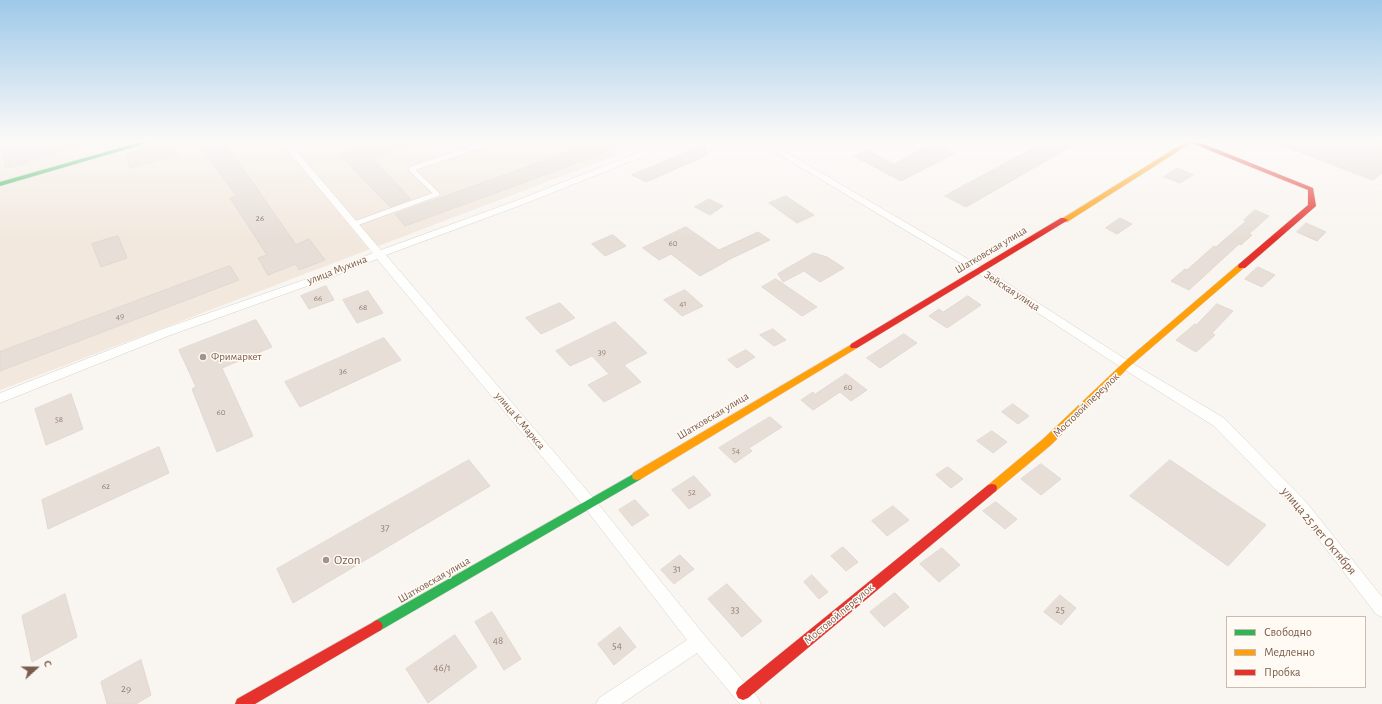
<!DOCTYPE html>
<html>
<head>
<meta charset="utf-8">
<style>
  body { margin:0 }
  #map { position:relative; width:1382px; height:704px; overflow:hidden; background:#f9f5f0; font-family:"Alegreya Sans",sans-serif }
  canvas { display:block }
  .legend { position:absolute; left:1226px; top:616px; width:140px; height:72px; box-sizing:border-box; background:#fffaf3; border:1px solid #cabbb1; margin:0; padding:5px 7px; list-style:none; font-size:12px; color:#7a5c4d }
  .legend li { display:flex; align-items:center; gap:8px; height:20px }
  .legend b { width:20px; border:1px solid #cabbb1 }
  .north { position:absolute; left:16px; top:648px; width:40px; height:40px; -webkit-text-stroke:3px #fffaf3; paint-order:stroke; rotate:69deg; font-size:11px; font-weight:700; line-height:16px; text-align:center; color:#7a5c4d }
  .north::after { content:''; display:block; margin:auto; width:14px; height:18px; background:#7a5c4d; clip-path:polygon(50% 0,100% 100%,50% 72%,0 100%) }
</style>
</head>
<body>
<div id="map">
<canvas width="1382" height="704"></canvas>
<ul class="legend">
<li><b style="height:5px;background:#30b455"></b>Свободно</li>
<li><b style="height:5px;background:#ff9f0a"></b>Медленно</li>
<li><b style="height:5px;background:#e5322d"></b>Пробка</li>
</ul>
<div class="north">С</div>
</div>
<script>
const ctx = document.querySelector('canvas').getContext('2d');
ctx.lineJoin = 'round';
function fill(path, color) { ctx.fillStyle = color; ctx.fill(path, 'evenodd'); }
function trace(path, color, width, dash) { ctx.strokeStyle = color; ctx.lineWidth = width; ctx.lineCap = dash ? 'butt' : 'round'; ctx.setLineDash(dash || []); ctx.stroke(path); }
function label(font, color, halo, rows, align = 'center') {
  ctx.font = font + ' "Alegreya Sans",sans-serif'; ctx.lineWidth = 3; ctx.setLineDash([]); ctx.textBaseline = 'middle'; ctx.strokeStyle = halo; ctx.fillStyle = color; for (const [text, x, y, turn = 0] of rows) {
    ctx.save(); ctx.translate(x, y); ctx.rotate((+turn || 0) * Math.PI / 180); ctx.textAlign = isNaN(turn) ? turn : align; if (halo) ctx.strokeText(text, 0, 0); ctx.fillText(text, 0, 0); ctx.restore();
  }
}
const residential = new Path2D(`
  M0 141H654L0 390Z`);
const building = new Path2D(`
  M1 141H87V144L27 161V163L6 168Z
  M158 141H171L178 154 130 168 126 154 155 145Z
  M197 141H222L249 177 296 245 309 239 325 260 299 270 296 264 268 275 258 258 267 255 230 198 236 196Z
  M389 141H418V143L372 158 411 199 390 207 340 155 362 147 363 149Z
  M595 141 630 142 550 173 405 226 395 214 538 163Z
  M1046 141H1081L966 207 945 196Z
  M1271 141H1382V173L1373 180Z
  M935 143 955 153 901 181 854 156 867 150 893 164Z
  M704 145 708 155 646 182 632 175Z
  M1177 168 1193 175 1180 183 1164 177Z
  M786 196 814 215 797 223 769 203Z
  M709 199 723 206 710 215 695 207Z
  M1255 210 1269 216 1249 234 1252 235 1241 245 1239 244 1189 290 1171 281 1185 269 1187 270 1214 246 1216 247 1246 221 1244 220Z
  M1120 218 1132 224 1117 234 1106 228Z
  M1306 223 1326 232 1317 241 1297 232Z
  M686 227 719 250 758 232 770 240 726 261H727L700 276 671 254 659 260 643 248Z
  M613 235 626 246 605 256 592 244Z
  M118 236 127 258 101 267 92 244Z
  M814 253 827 257 844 268 820 282 804 271 783 282 778 274Z
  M230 266 239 280 0 371V352Z
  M1258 267 1275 275 1262 287 1245 279Z
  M776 279 817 307 802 316 762 287Z
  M326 286 334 300 309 309 301 296Z
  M685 290 703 306 682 316 664 300Z
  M368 291 383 313 357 323 343 300Z
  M968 296 981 305 947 328 929 316 939 309 943 312Z
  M560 303 575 318 541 334 526 318Z
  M1217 304 1233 311 1212 333 1215 335 1196 352 1176 340 1195 324 1196 325Z
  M256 320 272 347 222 368 253 436 217 452 192 389 196 387 179 350Z
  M615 322 647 353 624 365 641 382 604 402 588 385 609 374 592 356 570 366 556 351Z
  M773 329 786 340 774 346 760 335Z
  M904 334 917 343 880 368 867 358Z
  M384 338 401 360 300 407 285 382Z
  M746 350 755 357 737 368 728 360Z
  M846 374 867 390 851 401 840 392 813 410 801 400 813 392 815 394Z
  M71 394 83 429 46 445 35 409Z
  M1013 404 1029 416 1018 424 1002 412Z
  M770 417 782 427 749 448 752 451 735 463 719 448Z
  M992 431 1007 442 993 453 977 441Z
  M159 447 169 473 48 529 42 500Z
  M469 460 490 486 293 603 277 569Z
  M1170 460 1266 525 1228 566 1130 496Z
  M1041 464 1061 479 1041 495 1021 479Z
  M948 467 963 479 951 488 936 475Z
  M694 476 711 495 689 509 672 490Z
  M635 500 649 515 632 526 619 510Z
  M996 502 1017 519 1005 529 983 511Z
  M893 506 909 520 887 536 872 521Z
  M843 547 858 562 846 571 831 556Z
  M942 548 960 565 939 582 920 564Z
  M680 555 694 569 674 584 661 570Z
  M812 575 828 592 819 599 804 582Z
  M727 584 762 621 742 637 708 599Z
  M895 593 909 607 884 627 870 612Z
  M65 594 77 637 32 662 22 616Z
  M1060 595 1076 608 1061 625 1044 612Z
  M492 612 521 659 504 670 475 622Z
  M620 627 636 647 614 665 598 644Z
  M455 635 477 667 428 703 406 669Z
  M141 660 151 695 136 704H107L101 682Z`);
const lane = new Path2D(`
  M354 224 437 194 411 169 494 141`);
const street = new Path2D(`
  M280 141H288L381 250 518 200 667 141H678L677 143 524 204 386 255 595 500 705 636 758 698 761 704H740L697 653 621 704H596L599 698 687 640 585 508 377 259 332 277 168 336 0 403V393L160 330 324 273 373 253Z
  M757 141H767L985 269 1130 362 1224 418 1307 503 1382 597V617L1376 614 1297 511 1214 426 1122 368 977 273Z`);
const fast = new Path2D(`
  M145 141H154L0 186V182Z
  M637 472 641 473 642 476 641 479 381 630 377 632 373 630 371 626 373 622Z`);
const slow = new Path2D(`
  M1187 141H1194L1067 222H1064L1060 220Z
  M1239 264H1242L1246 266 1129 367 1051 445 996 491 992 492 988 491 987 488 988 485 1043 439 1123 363Z
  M854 343 857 344 858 346 857 348 641 479 637 480 633 479 632 476 633 473Z`);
const jam = new Path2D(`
  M1188 141H1196L1313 188 1316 206 1245 268H1239L1238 266 1239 264 1308 205V190L1189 142Z
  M1061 218H1064L1068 220 857 348H851L850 346 851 344Z
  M992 484 996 485 997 488 996 491 748 698 743 700 738 698 736 693 738 688 988 485Z
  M377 620 381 622 383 626 381 630 255 704H235L237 699Z`);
const markers = [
  [203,357,4,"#a69286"],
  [326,560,4,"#a69286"]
];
const numberNames = [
  ["26",260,218],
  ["60",673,243],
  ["66",318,298],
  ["41",683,303],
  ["68",363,307],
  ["49",120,316],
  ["39",602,352],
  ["36",343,371],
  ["60",848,387],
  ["60",221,412],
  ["58",59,419],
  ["54",736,450],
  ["62",106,486],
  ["52",692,492]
];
const streetNames = [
  ["Шатковская улица",991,250,-31],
  ["улица Мухина",337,270,-21],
  ["Зейская улица",1012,291,33],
  ["Мостовой переулок",1086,405,-44],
  ["Шатковская улица",713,416,-31],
  ["улица К.Маркса",520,421,50],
  ["Шатковская улица",434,580,-30],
  ["Мостовой переулок",839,614,-40]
];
const poiNames = [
  ["Фримаркет",211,357]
];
const nearNumbernames = [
  ["37",385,528],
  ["31",677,569],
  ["33",735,610],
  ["25",1060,610],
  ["48",498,641],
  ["54",617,646],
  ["46/1",442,668],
  ["29",126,689]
];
const nearStreetnames = [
  ["улица 25 лет Октября",1319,531,50]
];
const nearPoinames = [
  ["Ozon",334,560]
];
fill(residential, '#f2e8de');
fill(building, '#e6ded7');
trace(building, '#e2d8d2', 1);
trace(lane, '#d7d1cb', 6);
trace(street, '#d7d1cb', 1);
trace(fast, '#d9d2cb', 1);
trace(slow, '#d9d2cb', 1);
trace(jam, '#d9d2cb', 1);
trace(lane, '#fefefd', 5);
fill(street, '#fefefd');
fill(fast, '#30b455');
fill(slow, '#ff9f0a');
fill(jam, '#e5322d');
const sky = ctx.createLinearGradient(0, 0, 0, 239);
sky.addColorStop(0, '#9ec9e9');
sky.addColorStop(0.59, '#fcfaf8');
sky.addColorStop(1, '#fcfaf800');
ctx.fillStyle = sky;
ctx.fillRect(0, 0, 1382, 239);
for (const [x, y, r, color] of markers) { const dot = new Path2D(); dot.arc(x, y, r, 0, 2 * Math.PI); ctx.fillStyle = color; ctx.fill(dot); trace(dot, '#fffaf3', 1.5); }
label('9px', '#977e72', null, numberNames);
label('11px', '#7a5c4d', '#fffaf3', streetNames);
label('11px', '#7a5c4d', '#fffaf3', poiNames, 'left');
label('11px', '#977e72', null, nearNumbernames);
label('13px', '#7a5c4d', '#fffaf3', nearStreetnames);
label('13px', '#7a5c4d', '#fffaf3', nearPoinames, 'left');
</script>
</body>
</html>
